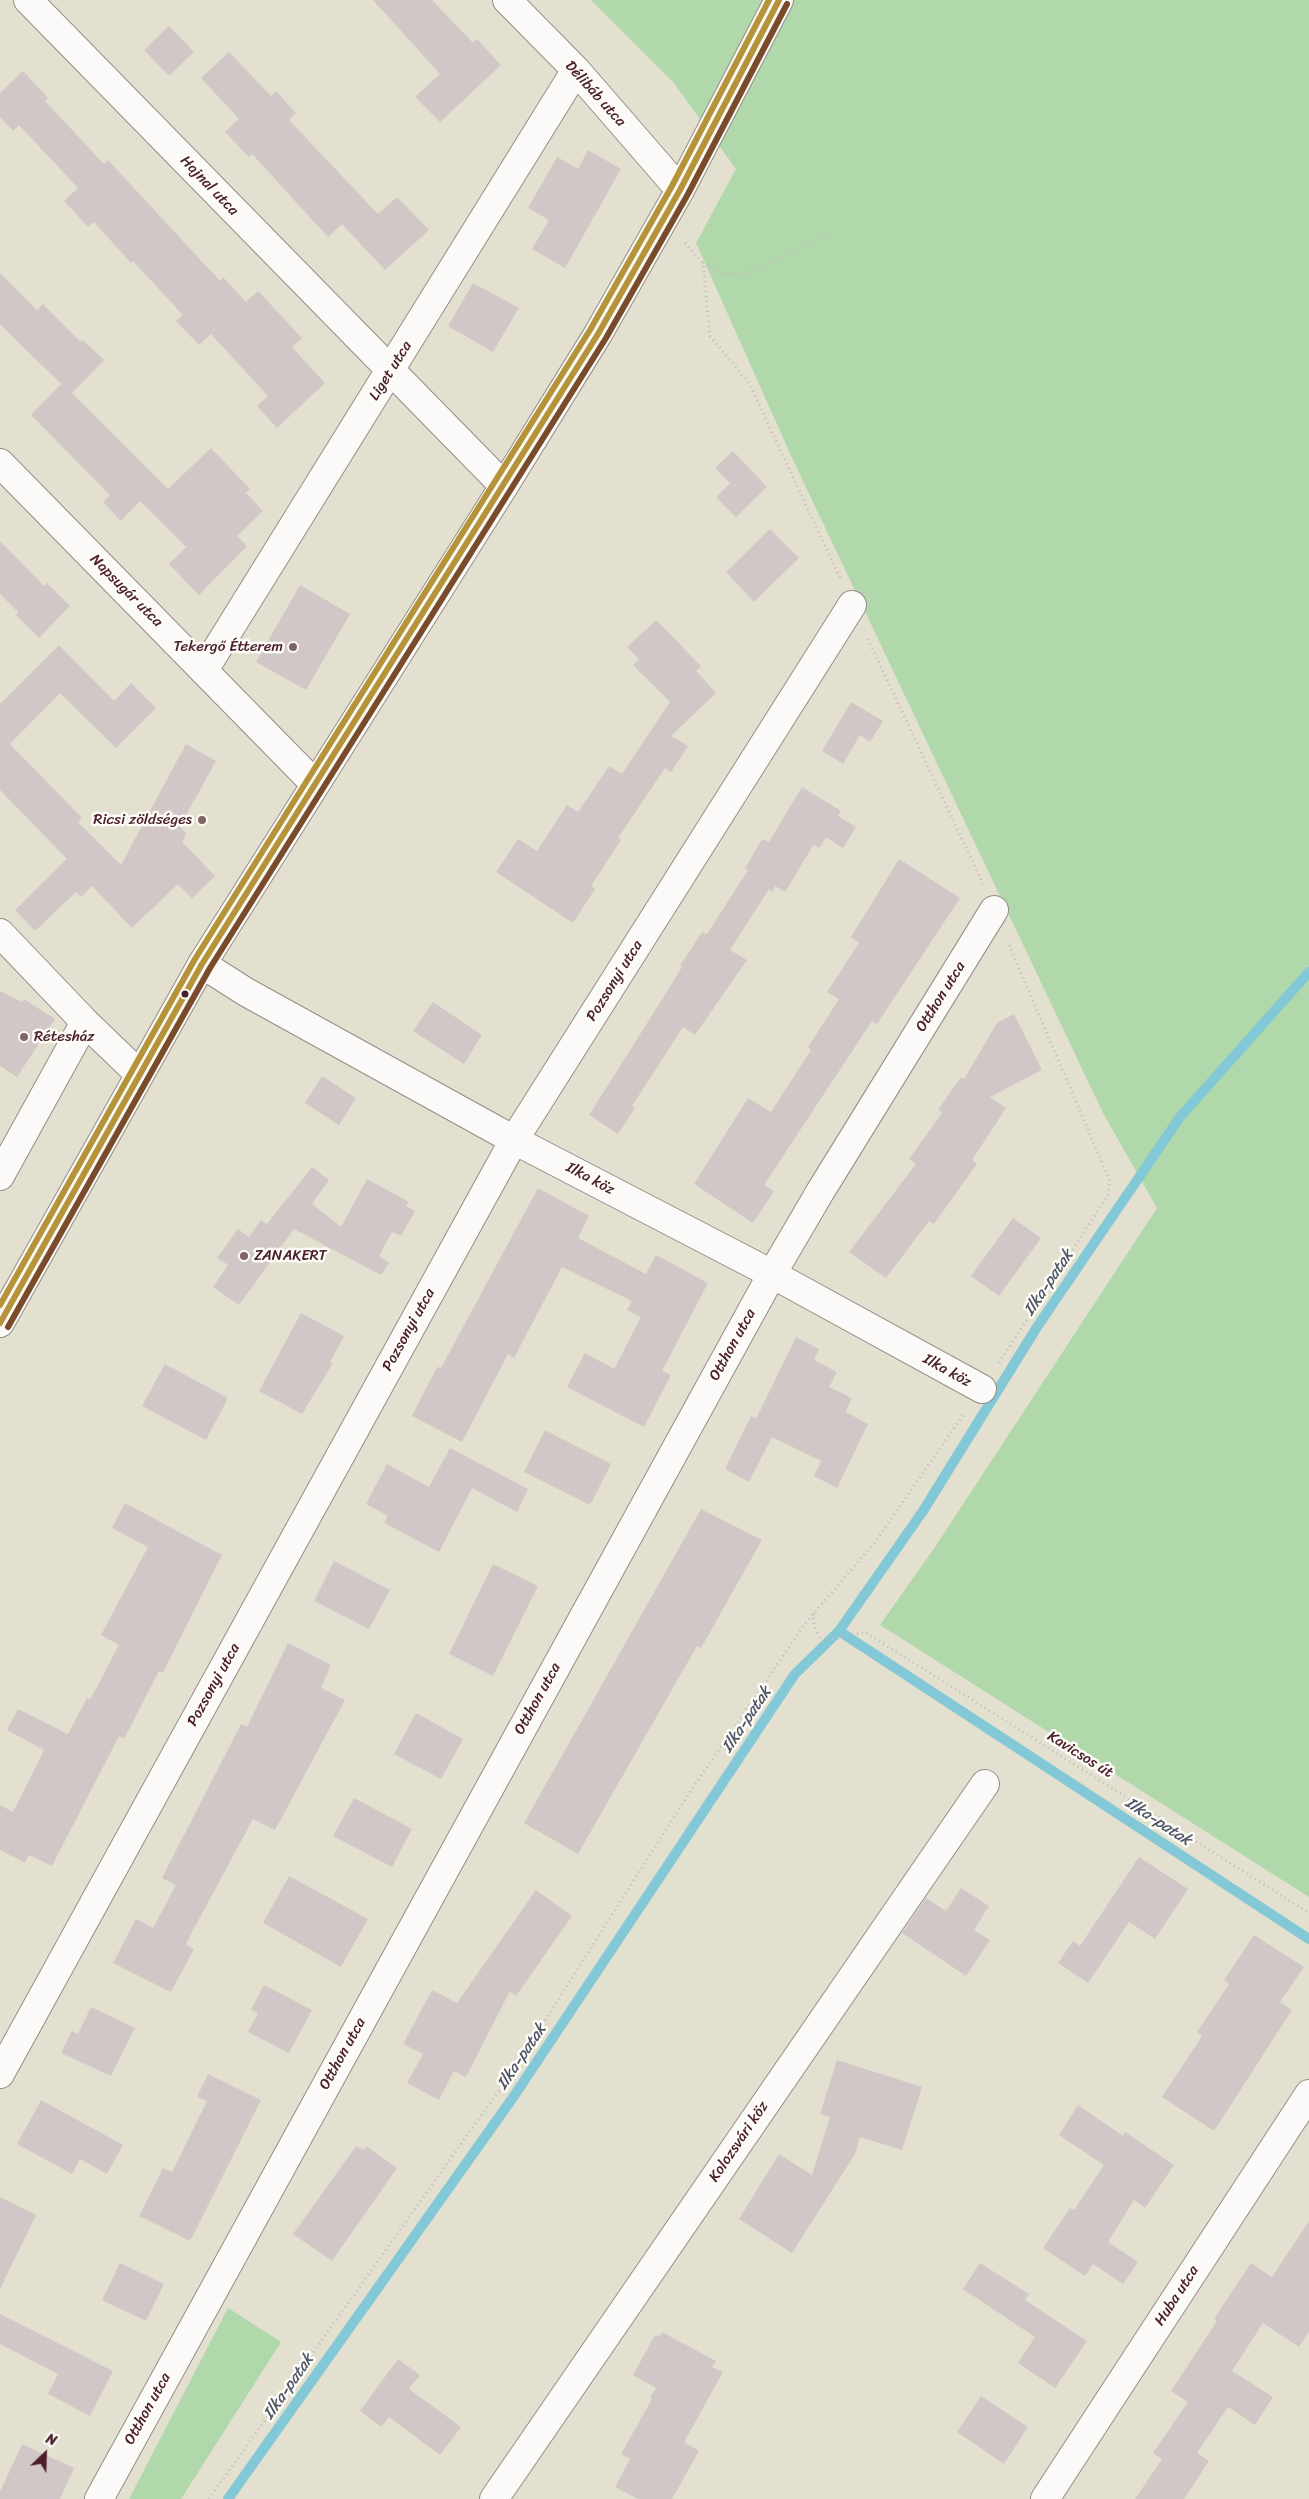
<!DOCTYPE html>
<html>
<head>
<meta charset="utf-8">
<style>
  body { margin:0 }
  #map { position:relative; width:1309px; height:2499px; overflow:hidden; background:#e3e0d0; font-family:Sriracha,sans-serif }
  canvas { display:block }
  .north { position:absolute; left:20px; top:2429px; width:50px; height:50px; -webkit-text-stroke:4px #fdfcf7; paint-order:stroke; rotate:24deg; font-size:14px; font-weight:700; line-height:20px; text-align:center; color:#4a1f2b }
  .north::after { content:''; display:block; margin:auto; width:18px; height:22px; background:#4a1f2b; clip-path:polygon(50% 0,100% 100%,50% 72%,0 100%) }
</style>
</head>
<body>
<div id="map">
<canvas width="1309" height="2499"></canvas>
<div class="north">N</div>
</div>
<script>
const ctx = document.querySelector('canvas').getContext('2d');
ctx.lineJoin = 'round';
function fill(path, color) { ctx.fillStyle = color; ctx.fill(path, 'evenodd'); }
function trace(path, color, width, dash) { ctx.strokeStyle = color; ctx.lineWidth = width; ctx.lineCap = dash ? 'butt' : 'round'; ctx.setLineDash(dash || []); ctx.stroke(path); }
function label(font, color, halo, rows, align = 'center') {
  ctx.font = font + ' Sriracha,sans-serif'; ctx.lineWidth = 5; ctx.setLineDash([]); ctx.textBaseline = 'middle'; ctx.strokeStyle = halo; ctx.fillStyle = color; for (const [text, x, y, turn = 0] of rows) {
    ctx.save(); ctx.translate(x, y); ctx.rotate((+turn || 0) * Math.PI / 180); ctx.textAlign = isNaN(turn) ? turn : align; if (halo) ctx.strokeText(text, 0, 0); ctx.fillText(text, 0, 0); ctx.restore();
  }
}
const green = new Path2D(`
  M591 0H1309V1897L880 1625 935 1547 1157 1208 1103 1113 793 460 696 243 736 169 673 82Z
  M228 2308 281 2342 181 2499H129Z`);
const stream = new Path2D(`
  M839 1631 1309 1939
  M228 2499 514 2096 795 1674 839 1631 923 1511 1037 1327 1180 1117 1309 972`);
const building = new Path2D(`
  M373 0H432L473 43 477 39 501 65 440 122 415 97 440 74Z
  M169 26 194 52 169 76 144 50Z
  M229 52 271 96 276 91 296 113 289 120 378 214 397 197 429 230 385 270 342 224 328 237 252 154 249 157 225 132 239 119 201 78Z
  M23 71 48 98 45 101 104 164 108 160 220 281 223 277 246 302 258 291 302 338 292 347 325 383 277 428 257 406 268 396 211 334 199 345 176 321 183 315 133 261 131 263 94 222 88 227 64 201 78 188 19 125 13 131 0 117V93Z
  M588 150 621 169 565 268 532 249 549 220 528 208 557 157 578 169Z
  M0 273 37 310 43 304 81 342 83 340 104 360 72 393 168 489 211 448 250 489 246 493 263 511 237 536 247 546 199 595 169 564 186 547 140 501 121 521 103 502 110 495 31 415 61 384 0 324Z
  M473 283 519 308 493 352 448 326Z
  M733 451 767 487 736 517 716 497 730 483 715 468Z
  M770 529 799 558 754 602 726 572Z
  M0 541 44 586 47 583 70 606 39 638 16 615 18 612 0 594Z
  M300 585 350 614 306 690 256 662Z
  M656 620 701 666 696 671 716 693 671 736 688 746 671 772 665 768 618 838 621 840 591 886 595 889 573 923 496 872 518 839 537 851 567 805 578 812 609 766 622 774 670 702 633 665 639 659 627 647Z
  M59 645 114 701 131 683 156 708 116 748 60 693 10 744 82 818 78 822 121 865 186 744 216 761 180 826 186 834 182 842 215 876 192 898 178 884 132 928 92 886 81 897 76 892 35 931 15 910 67 859 0 790V704Z
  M851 702 883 721 870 742 860 735 843 764 822 751Z
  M802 787 841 811 838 816 856 827 843 848 826 837 819 848 814 844 785 892 775 886 772 892 769 889 730 950 747 960 695 1035 683 1027 632 1106 635 1108 618 1134 589 1115 656 1009 682 967 680 966 702 932 707 934 748 870 745 868 762 839 769 842Z
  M899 859 960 898 877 1024 872 1021 764 1185 774 1191 753 1223 694 1184 748 1098 771 1112 811 1050 808 1047 839 999 827 992 859 943 851 937Z
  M0 991 22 1002 24 999 55 1019 17 1077 0 1066Z
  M433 1002 482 1035 464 1064 413 1031Z
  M1014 1014 1042 1070 990 1097 1006 1108 972 1160 977 1164 934 1224 929 1221 886 1278 849 1252 916 1164 909 1159 942 1113 938 1110 961 1077 964 1079 997 1023Z
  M322 1076 356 1098 339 1125 305 1103Z
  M312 1167 329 1180 312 1204 341 1227 367 1179 409 1202 406 1206 415 1211 401 1236 392 1232 379 1256 389 1263 381 1275 294 1229 239 1305 213 1287 228 1265 217 1258 238 1229 249 1237 261 1220 267 1224Z
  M538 1188 589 1216 578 1238 646 1274 656 1255 708 1283 662 1371 671 1375 644 1427 567 1387 585 1353 614 1369 641 1317 627 1310 632 1301 562 1267 514 1358 508 1354 462 1442 412 1416 437 1367 441 1368Z
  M1013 1218 1041 1238 999 1296 971 1276Z
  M301 1313 344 1336 330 1362 333 1363 302 1414 259 1391Z
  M796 1337 819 1349 814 1360 837 1372 829 1387 852 1398 846 1412 868 1424 837 1488 814 1476 821 1461 772 1437 749 1482 725 1469 751 1416 756 1419Z
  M165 1364 228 1398 206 1440 142 1406Z
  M545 1430 611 1464 590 1505 524 1472Z
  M450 1448 528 1489 517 1512 472 1488 439 1552 384 1523 388 1516 366 1504 387 1464 429 1487Z
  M125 1503 222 1555 163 1673 159 1671 124 1739 119 1736 52 1866 29 1855 25 1863 0 1850V1805L13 1812 44 1750 7 1730 18 1709 68 1734 87 1698 90 1700 119 1645 101 1635 148 1547 112 1528Z
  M701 1509 762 1540 701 1648 697 1646 578 1854 524 1823Z
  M334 1561 390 1590 369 1629 314 1601Z
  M493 1564 538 1586 493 1676 449 1654Z
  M288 1643 331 1665 321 1688 345 1700 275 1830 253 1819 191 1934 186 1945 194 1949 171 1992 113 1963 136 1919 153 1928 176 1885 162 1878 241 1724 247 1727Z
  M416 1713 463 1739 441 1779 394 1754Z
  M354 1798 412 1829 392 1867 333 1836Z
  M1139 1857 1188 1889 1155 1939 1129 1922 1088 1983 1058 1963 1073 1941 1080 1946Z
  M289 1876 368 1919 341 1967 263 1923Z
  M961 1888 989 1906 974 1930 990 1940 966 1976 902 1933 926 1898 946 1911Z
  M536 1890 572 1916 516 1996 510 1991 466 2077 454 2071 439 2100 407 2083 423 2054 403 2044 432 1990 457 2003Z
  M1254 1935 1304 1967 1280 2002 1292 2010 1214 2131 1162 2097 1202 2036 1197 2032 1229 1984 1224 1980Z
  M264 1985 312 2010 289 2053 248 2032 258 2013 251 2010Z
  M91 2007 135 2028 111 2076 61 2053 72 2031 78 2034Z
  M837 2060 922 2087 902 2150 860 2137 855 2154 792 2253 739 2219 779 2154 812 2175 830 2117 820 2114Z
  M208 2074 261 2100 190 2241 139 2216 163 2168 172 2172 207 2101 197 2097Z
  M41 2100 123 2145 107 2174 80 2159 72 2174 17 2144Z
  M1078 2105 1123 2136 1125 2132 1174 2165 1145 2208 1134 2200 1108 2242 1138 2262 1123 2284 1093 2264 1085 2276 1043 2248 1070 2208 1074 2210 1104 2165 1059 2135Z
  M356 2146 364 2150 366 2146 397 2168 332 2261 293 2234Z
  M0 2197 36 2215 0 2289Z
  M1309 2221V2332L1299 2347 1263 2323 1232 2371 1273 2397 1255 2425 1228 2407 1197 2453 1209 2461 1184 2499H1135L1162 2459 1153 2453 1188 2402 1171 2391 1217 2321 1214 2319 1251 2263 1272 2277Z
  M120 2263 164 2284 146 2321 102 2300Z
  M980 2263 1029 2294 1025 2300 1087 2341 1055 2388 1018 2363 1035 2337 963 2289Z
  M0 2314 113 2371 90 2416 48 2394 58 2374 0 2344Z
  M662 2332 716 2361 712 2367 723 2372 684 2442 699 2451 672 2499H638L615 2487 630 2459 621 2454 652 2399 650 2398 656 2388 633 2375 655 2335 659 2337Z
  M398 2359 420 2375 409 2389 461 2427 440 2455 389 2417 381 2427 360 2411Z
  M981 2396 1028 2427 1004 2464 957 2432Z
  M22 2444 74 2468 60 2499H0V2492Z`);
const path = new Path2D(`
  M685 243 703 263 710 336 749 383 840 578
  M703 263 724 274 753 272 830 233
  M868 639 983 884
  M999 1363 1108 1195 1110 1181 1009 945
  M814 1613C812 1624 816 1632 823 1641L865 1632 1309 1913
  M209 2499 515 2068 688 1795 804 1625 875 1542 964 1414`);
const minor = new Path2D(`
  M28 0 504 486
  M507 0 576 70 680 190
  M0 463 314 783
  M204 670 576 70
  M0 933 85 1022 139 1074
  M202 964 246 992 514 1140 772 1274 982 1389
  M0 1176 85 1022
  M0 2074 514 1140 852 605
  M99 2499 772 1274 820 1192 994 910
  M494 2499 985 1784
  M1045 2499 1309 2094`);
const major = new Path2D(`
  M0 1323 202 964 504 486 598 334 680 190 779 0`);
const bus1 = new Path2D(`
  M0 1323 202 964 598 334 680 190 779 0`);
const bus2 = new Path2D(`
  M8 1327 210 968 606 338 688 194 787 4`);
const bus3 = new Path2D(`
  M0 1305 195 959 590 330 672 186 769 0`);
const markers = [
  [293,647,5,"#806365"],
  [202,820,5,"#806365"],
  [185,994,4.5,"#4a1f2b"],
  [24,1037,5,"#806365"],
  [244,1256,5,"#806365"]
];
const streetNames = [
  ["Délibáb utca",595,94,48],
  ["Hajnal utca",209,186,46],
  ["Liget utca",391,371,-58],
  ["Napsugár utca",126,591,45],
  ["Pozsonyi utca",615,981,-58],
  ["Otthon utca",941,997,-58],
  ["Ilka köz",590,1179,28],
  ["Pozsonyi utca",409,1330,-61],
  ["Otthon utca",733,1345,-61],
  ["Ilka köz",947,1371,29],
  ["Pozsonyi utca",214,1685,-61],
  ["Otthon utca",538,1699,-61],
  ["Kavicsos út",1080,1755,32],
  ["Otthon utca",343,2054,-61],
  ["Kolozsvári köz",739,2142,-56],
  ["Huba utca",1177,2296,-57],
  ["Otthon utca",148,2409,-61]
];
const poiNames = [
  ["Tekergő Étterem",283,647],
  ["Ricsi zöldséges",192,820],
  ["Rétesház",34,1037,"left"],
  ["ZANAKERT",254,1256,"left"]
];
const waterNames = [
  ["Ilka-patak",1049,1283,-56],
  ["Ilka-patak",747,1720,-56],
  ["Ilka-patak",1158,1822,33],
  ["Ilka-patak",522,2057,-56],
  ["Ilka-patak",289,2387,-55]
];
fill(green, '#b0d8ab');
trace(stream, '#82c8d6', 10);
fill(building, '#d2c7c7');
trace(minor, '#958d87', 30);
trace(major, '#958d87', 30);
trace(path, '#c1bcbb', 3, [1, 4]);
trace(minor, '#fbfaf8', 28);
trace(major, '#fbfaf8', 28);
trace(bus1, '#b49339', 6);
trace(bus2, '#7a4b2a', 6);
trace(bus3, '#b49339', 6);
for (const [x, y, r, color] of markers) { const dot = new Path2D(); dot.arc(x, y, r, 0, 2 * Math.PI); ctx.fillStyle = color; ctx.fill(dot); trace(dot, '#fdfcf7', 2); }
label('15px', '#4a1f2b', '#fdfcf7', streetNames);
label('15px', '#4a1f2b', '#fdfcf7', poiNames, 'right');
label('italic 16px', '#4f5668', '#fdfcf7', waterNames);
</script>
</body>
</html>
